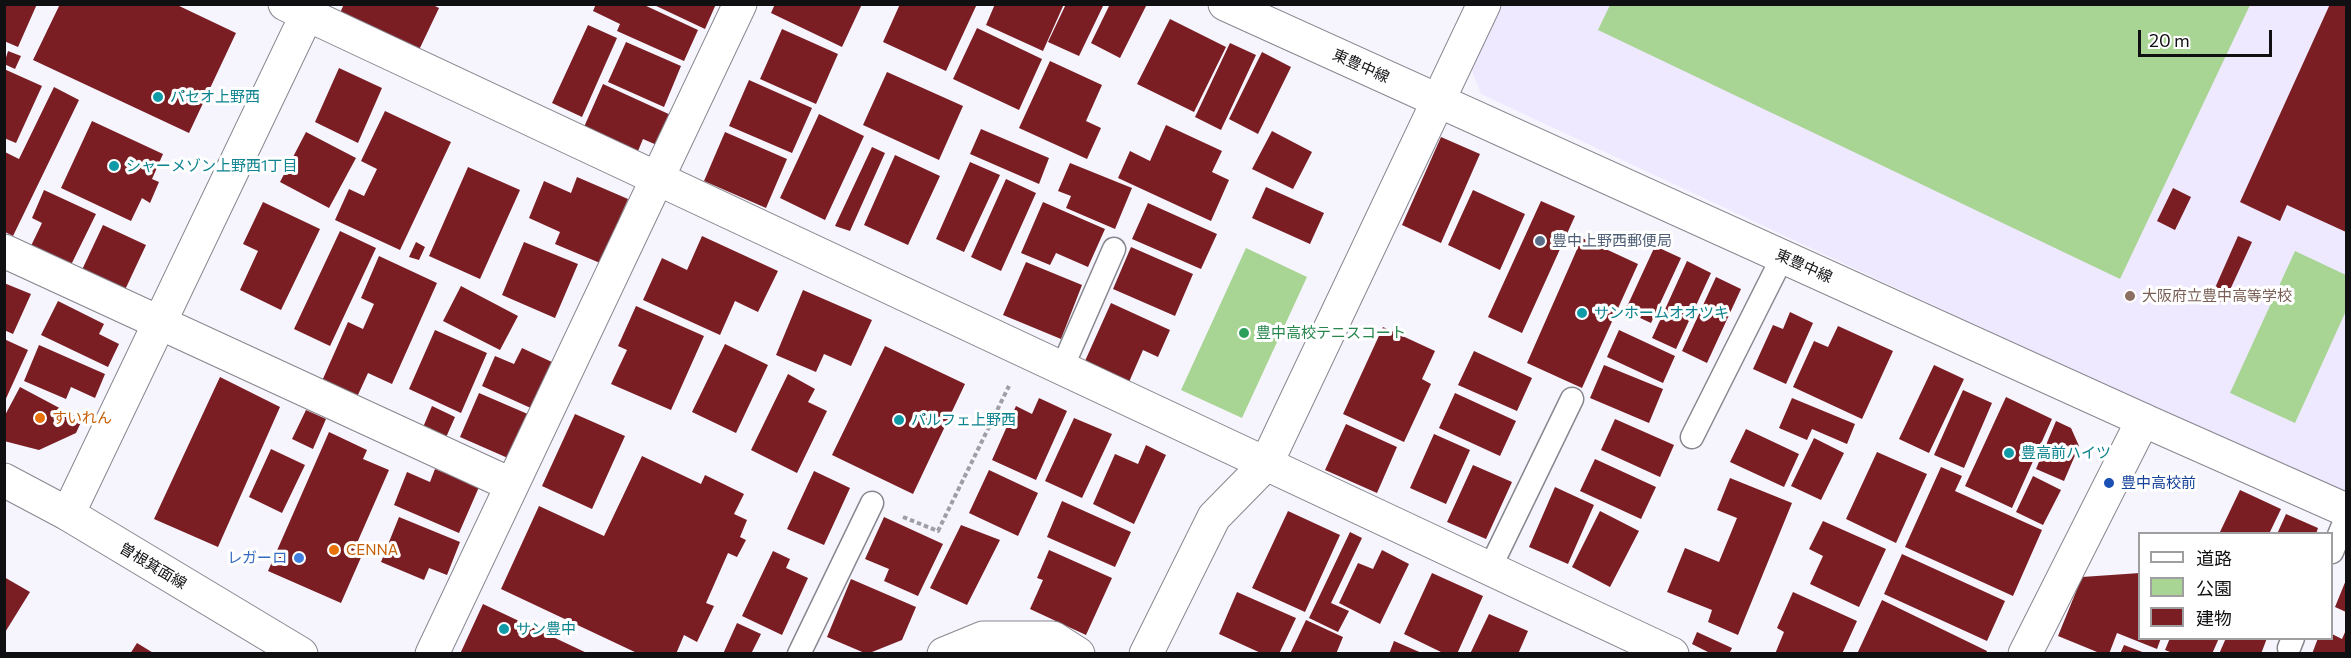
<!DOCTYPE html>
<html>
<head>
<meta charset="utf-8">
<style>
  body { margin:0 }
  #map { position:relative; width:2351px; height:658px; overflow:hidden; background:#f6f5fe; font-family:Commissioner,"Noto Sans JP",sans-serif }
  canvas { display:block }
  .frame { position:absolute; inset:0; border:6px solid #101013; pointer-events:none }
  .legend { position:absolute; left:2138px; top:532px; width:195px; height:108px; box-sizing:border-box; background:#fff; border:2px solid #9f9fa1; margin:0; padding:8px 10px; list-style:none; font-size:18px; color:#101013 }
  .legend li { display:flex; align-items:center; gap:12px; height:30px }
  .legend b { width:30px; border:2px solid #9f9fa1 }
  .scale { position:absolute; left:2138px; top:30px; width:134px; height:27px; box-sizing:border-box; border:3px solid #101013; border-top:0; padding-left:8px; font-size:18px; line-height:21px; white-space:nowrap; color:#101013; -webkit-text-stroke:4px #fff; paint-order:stroke }
</style>
</head>
<body>
<div id="map">
<canvas width="2351" height="658"></canvas>
<div class="frame"></div>
<ul class="legend">
<li><b style="height:8px;background:#fff"></b>道路</li>
<li><b style="height:16px;background:#a8d494"></b>公園</li>
<li><b style="height:16px;background:#7a1e24"></b>建物</li>
</ul>
<div class="scale">20 m</div>
</div>
<script>
const ctx = document.querySelector('canvas').getContext('2d');
ctx.lineJoin = 'round';
function fill(path, color) { ctx.fillStyle = color; ctx.fill(path, 'evenodd'); }
function trace(path, color, width, dash) { ctx.strokeStyle = color; ctx.lineWidth = width; ctx.lineCap = dash ? 'butt' : 'round'; ctx.setLineDash(dash || []); ctx.stroke(path); }
function label(font, color, halo, rows, align = 'center') {
  ctx.font = font + ' Commissioner,"Noto Sans JP",sans-serif'; ctx.lineWidth = 6; ctx.setLineDash([]); ctx.textBaseline = 'middle'; ctx.strokeStyle = halo; ctx.fillStyle = color; for (const [text, x, y, turn = 0] of rows) {
    ctx.save(); ctx.translate(x, y); ctx.rotate((+turn || 0) * Math.PI / 180); ctx.textAlign = isNaN(turn) ? turn : align; if (halo) ctx.strokeText(text, 0, 0); ctx.fillText(text, 0, 0); ctx.restore();
  }
}
const education = new Path2D(`
  M1501 5H2346V498L1481 94 1471 68Z`);
const green = new Path2D(`
  M1610 5V4L2250 5 2120 279 1598 30Z
  M1246 248 1307 277 1242 418 1181 390Z
  M2295 251 2346 275V311L2295 423 2230 393Z`);
const building = new Path2D(`
  M4 4H37L18 47 4 41Z
  M60 4H175L236 33 189 133 33 60Z
  M344 4H431L439 8 419 50 340 13Z
  M596 4H642L698 30 684 61 617 31 620 24 593 11Z
  M652 4H716L705 29Z
  M775 4H862L842 47 771 13Z
  M900 4H977L946 71 883 42Z
  M995 4H1064L1043 51 986 25Z
  M1066 4H1104L1079 56 1048 42Z
  M1110 4H1147L1120 58 1091 43Z
  M2330 4H2346V232L2287 205 2280 221 2240 202Z
  M1170 19 1226 47 1194 112 1137 84Z
  M588 25 617 38 582 117 552 103Z
  M977 28 1042 59 1019 110 953 79Z
  M782 29 838 54 816 104 760 79Z
  M626 42 681 66 664 107 608 82Z
  M1230 43 1256 55 1221 130 1195 117Z
  M8 51 21 56 15 69 4 64Z
  M1262 52 1291 67 1258 134 1229 119Z
  M1050 61 1102 85 1086 121 1101 128 1087 159 1019 128Z
  M339 68 382 88 358 143 315 122Z
  M4 69 42 86 16 143 4 138Z
  M887 72 963 106 939 160 863 125Z
  M749 80 812 108 792 153 729 126Z
  M603 84 673 116 659 146 643 139 638 151 584 127Z
  M54 87 79 100 13 236 5 232V152L19 159Z
  M385 111 451 142 400 250 335 220 349 189 364 196 377 169 361 161Z
  M819 114 864 136 825 220 780 198Z
  M92 121 163 154 152 179 159 182 150 203 142 198 131 221 61 188Z
  M1166 125 1222 151 1212 172 1229 180 1211 221 1118 178 1130 151 1150 161Z
  M981 129 1049 158 1039 184 970 154Z
  M1272 131 1312 152 1293 189 1252 169Z
  M306 132 356 158 329 208 280 182Z
  M725 132 787 159 766 208 704 181Z
  M1441 137 1480 154 1441 243 1402 225Z
  M872 147 885 153 850 231 835 226Z
  M895 155 940 176 908 245 864 225Z
  M970 162 1000 175 964 252 936 239Z
  M1070 163 1132 188 1115 229 1066 208 1071 196 1058 191Z
  M468 167 520 190 480 279 429 256Z
  M577 177 628 199 600 263 555 244 560 232 529 218 544 181 571 193Z
  M1006 179 1036 193 1001 271 971 257Z
  M1266 187 1324 213 1310 244 1252 218Z
  M2173 188 2191 197 2175 230 2157 221Z
  M44 190 96 214 70 267 30 248 42 223 32 218Z
  M1473 190 1525 214 1500 270 1448 245Z
  M1541 201 1575 216 1522 333 1488 317Z
  M263 202 320 229 281 310 240 290 258 251 243 244Z
  M1043 202 1105 229 1088 267 1056 253 1050 265 1021 253Z
  M1148 203 1217 234 1201 269 1132 239Z
  M103 225 146 245 124 292 81 272Z
  M340 231 376 248 330 346 294 329Z
  M702 236 778 271 758 312 735 301 720 335 643 300 662 258 687 270Z
  M2238 236 2252 242 2224 303 2211 297Z
  M1582 238 1638 264 1582 388 1527 363Z
  M416 242 425 247 419 260 409 257Z
  M524 242 578 264 555 318 502 295Z
  M1655 246 1681 258 1651 323 1625 311Z
  M1131 247 1193 274 1175 316 1113 289Z
  M379 256 437 283 392 384 368 373 357 397 322 381 348 322 363 329 374 304 361 298Z
  M1687 261 1711 273 1676 349 1652 338Z
  M1026 262 1082 285 1061 339 1003 315Z
  M1716 277 1741 289 1707 363 1682 351Z
  M4 283 31 294 13 334 4 330Z
  M461 286 518 316 500 350 443 321Z
  M803 290 872 320 851 366 824 354 816 372 776 355Z
  M58 301 104 324 99 334 119 344 108 367 41 335Z
  M1111 303 1170 330 1158 357 1143 350 1129 382 1085 361Z
  M636 306 704 336 671 410 611 384 627 350 618 346Z
  M1790 312 1813 323 1786 384 1753 369 1773 325 1783 329Z
  M1838 326 1893 351 1862 419 1793 387 1814 341 1828 347Z
  M1383 327 1435 351 1422 379 1431 384 1404 442 1343 414Z
  M435 330 487 353 461 413 409 389Z
  M1619 330 1675 356 1663 383 1607 357Z
  M4 339 28 350 4 403Z
  M725 344 768 365 736 433 692 412Z
  M39 345 105 374 95 398 71 387 66 399 24 381Z
  M885 346 965 384 913 494 832 455Z
  M522 348 554 363 533 409 482 386 495 356 514 364Z
  M1474 351 1532 378 1517 411 1458 385Z
  M1604 365 1663 389 1649 423 1590 398Z
  M1934 365 1964 379 1929 453 1899 439Z
  M788 374 815 389 808 402 827 411 797 473 751 450Z
  M220 377 280 407 218 547 154 519Z
  M20 387 82 420 76 433 39 450 4 441V417Z
  M1963 390 1992 403 1964 468 1934 455Z
  M479 393 530 415 510 459 460 437Z
  M1455 393 1516 421 1500 456 1439 428Z
  M2006 397 2052 419 2012 508 1965 486Z
  M1039 398 1067 411 1036 480 992 460 1016 406 1032 414Z
  M1792 398 1855 424 1847 444 1812 429 1807 440 1779 428Z
  M432 406 455 417 444 442 421 432Z
  M306 410 326 419 313 449 292 439Z
  M575 414 625 436 592 509 542 486Z
  M1074 418 1112 434 1082 498 1045 481Z
  M1615 419 1674 445 1660 477 1601 450Z
  M2056 421 2071 428 2079 446 2064 481 2036 469Z
  M1346 424 1397 447 1377 493 1325 470Z
  M1746 429 1799 454 1784 487 1730 462Z
  M329 432 367 450 363 459 389 470 357 543 366 546 341 603 268 571Z
  M1434 434 1470 450 1446 504 1410 488Z
  M1814 438 1844 453 1821 500 1791 486Z
  M1146 445 1166 455 1134 524 1093 504 1115 454 1138 464Z
  M271 449 305 465 282 513 249 497Z
  M1877 452 1927 474 1896 543 1846 519Z
  M642 456 701 484 705 475 744 494 734 514 747 520 740 537 746 540 737 557 728 553 706 603 714 606 697 642 684 635 676 654H639L501 589 539 506 604 536Z
  M1595 459 1656 487 1641 519 1580 491Z
  M1473 465 1512 482 1486 539 1447 522Z
  M1941 467 1962 476 1955 491 2042 530 2013 596 1905 547Z
  M435 469 479 487 459 533 394 505 407 472 430 482Z
  M989 470 1038 493 1018 536 969 513Z
  M814 471 850 488 824 545 787 529Z
  M2033 476 2061 490 2043 525 2016 512Z
  M1730 478 1792 503 1738 635 1708 622 1712 610 1667 592 1685 548 1719 562 1737 518 1717 510Z
  M1555 487 1594 505 1568 564 1529 547Z
  M2240 490 2281 509 2269 534H2219Z
  M1062 501 1131 532 1115 567 1047 537Z
  M1288 511 1340 535 1305 612 1252 588Z
  M1600 511 1639 531 1610 587 1572 567Z
  M2286 514 2318 528 2316 534H2277Z
  M399 517 460 542 447 575 429 568 424 580 381 562Z
  M884 517 943 544 918 596 884 581 889 569 865 559Z
  M1823 521 1886 549 1859 607 1810 584 1823 556 1809 549Z
  M961 525 1000 540 967 605 930 588Z
  M1350 532 1362 538 1331 603 1349 611 1338 632 1309 618Z
  M1049 550 1112 578 1086 635 1030 609 1043 580 1037 578Z
  M1382 550 1409 564 1380 624 1339 603 1358 563 1373 569Z
  M773 551 790 559 786 568 808 578 782 635 742 616Z
  M1902 554 2005 601 1987 641 1884 594Z
  M1432 573 1483 596 1457 654H1445L1404 634Z
  M2140 573V638H2161L2157 649 2117 633 2109 654H2102L2058 636 2082 577Z
  M4 577 30 592 4 634Z
  M851 579 916 607 902 640 867 654 827 637Z
  M2346 580V612L2335 607Z
  M1237 592 1296 618 1279 654H1263L1219 634Z
  M1793 592 1857 621 1842 654H1775L1784 632 1777 628Z
  M1882 600 1987 651 1986 654H1857Z
  M483 604 589 654H460Z
  M1489 614 1528 631 1518 654H1470Z
  M1306 620 1343 637 1336 654H1290Z
  M737 623 761 634 752 652 756 654H723Z
  M2346 630V654H2312L2318 638H2332V634L2342 639Z
  M1697 632 1732 648 1729 654H1712L1692 644Z
  M2170 638H2219L2212 654H2175L2165 650Z
  M2226 638H2267L2261 654H2219Z
  M1394 641 1424 654H1389Z
  M137 643 155 654H130Z
  M2124 645 2145 653V654H2120Z`);
const path = new Path2D(`
  M903 517 938 531 1009 386`);
const lane = new Path2D(`
  M1062 368 1114 249
  M1692 437 1783 256
  M2332 552 2346 518
  M1490 568 1572 399
  M2289 648 2293 638
  M799 654 872 503`);
const street = new Path2D(`
  M285 4 1672 654
  M4 251 512 485
  M2143 420 2346 510
  M68 514 312 4
  M432 654 740 4
  M944 654 983 638H1053L1078 654
  M1146 654 1214 517 1266 464 1484 4`);
const secondary = new Path2D(`
  M1225 4 2143 420 2025 654
  M4 480 68 514 301 654`);
const markers = [
  [158,97,6,"#0f9aa8"],
  [114,166,6,"#0f9aa8"],
  [1540,241,6,"#5c6f8a"],
  [2130,296,6,"#8d6e63"],
  [1582,313,6,"#0f9aa8"],
  [1244,333,6,"#2e9e5b"],
  [40,418,6,"#e8710a"],
  [899,420,6,"#0f9aa8"],
  [2009,453,6,"#0f9aa8"],
  [2109,483,6,"#1a4fb4"],
  [334,550,6,"#e8710a"],
  [299,558,6,"#3f7fe0"],
  [504,629,6,"#0f9aa8"]
];
const streetNames = [
  ["東豊中線",1361,66,24],
  ["東豊中線",1804,266,24],
  ["曽根箕面線",153,566,31]
];
const cultureNames = [
  ["パセオ上野西",170,97],
  ["シャーメゾン上野西1丁目",126,166],
  ["サンホームオオツキ",1594,313],
  ["パルフェ上野西",911,420],
  ["豊高前ハイツ",2021,453],
  ["サン豊中",516,629]
];
const serviceNames = [
  ["豊中上野西郵便局",1552,241]
];
const educationNames = [
  ["大阪府立豊中高等学校",2142,296]
];
const leisureNames = [
  ["豊中高校テニスコート",1256,333]
];
const foodNames = [
  ["すいれん",52,418],
  ["CENNA",346,550]
];
const transitNames = [
  ["豊中高校前",2121,483]
];
const shopNames = [
  ["レガーロ",287,558]
];
fill(education, '#eee9ff');
fill(green, '#a8d494');
fill(building, '#7a1e24');
trace(lane, '#88878f', 25);
trace(street, '#88878f', 35);
trace(secondary, '#88878f', 35);
trace(path, '#9e9ea4', 4, [4.5, 3]);
trace(lane, '#fff', 22);
trace(street, '#fff', 33);
trace(secondary, '#fff', 33);
for (const [x, y, r, color] of markers) { const dot = new Path2D(); dot.arc(x, y, r, 0, 2 * Math.PI); ctx.fillStyle = color; ctx.fill(dot); trace(dot, '#fff', 2); }
label('15px', '#101013', '#fff', streetNames);
label('15px', '#0d838f', '#fff', cultureNames, 'left');
label('15px', '#4e5e75', '#fff', serviceNames, 'left');
label('15px', '#785e54', '#fff', educationNames, 'left');
label('15px', '#27864d', '#fff', leisureNames, 'left');
label('15px', '#c56008', '#fff', foodNames, 'left');
label('15px', '#164399', '#fff', transitNames, 'left');
label('15px', '#366cbe', '#fff', shopNames, 'right');
</script>
</body>
</html>
